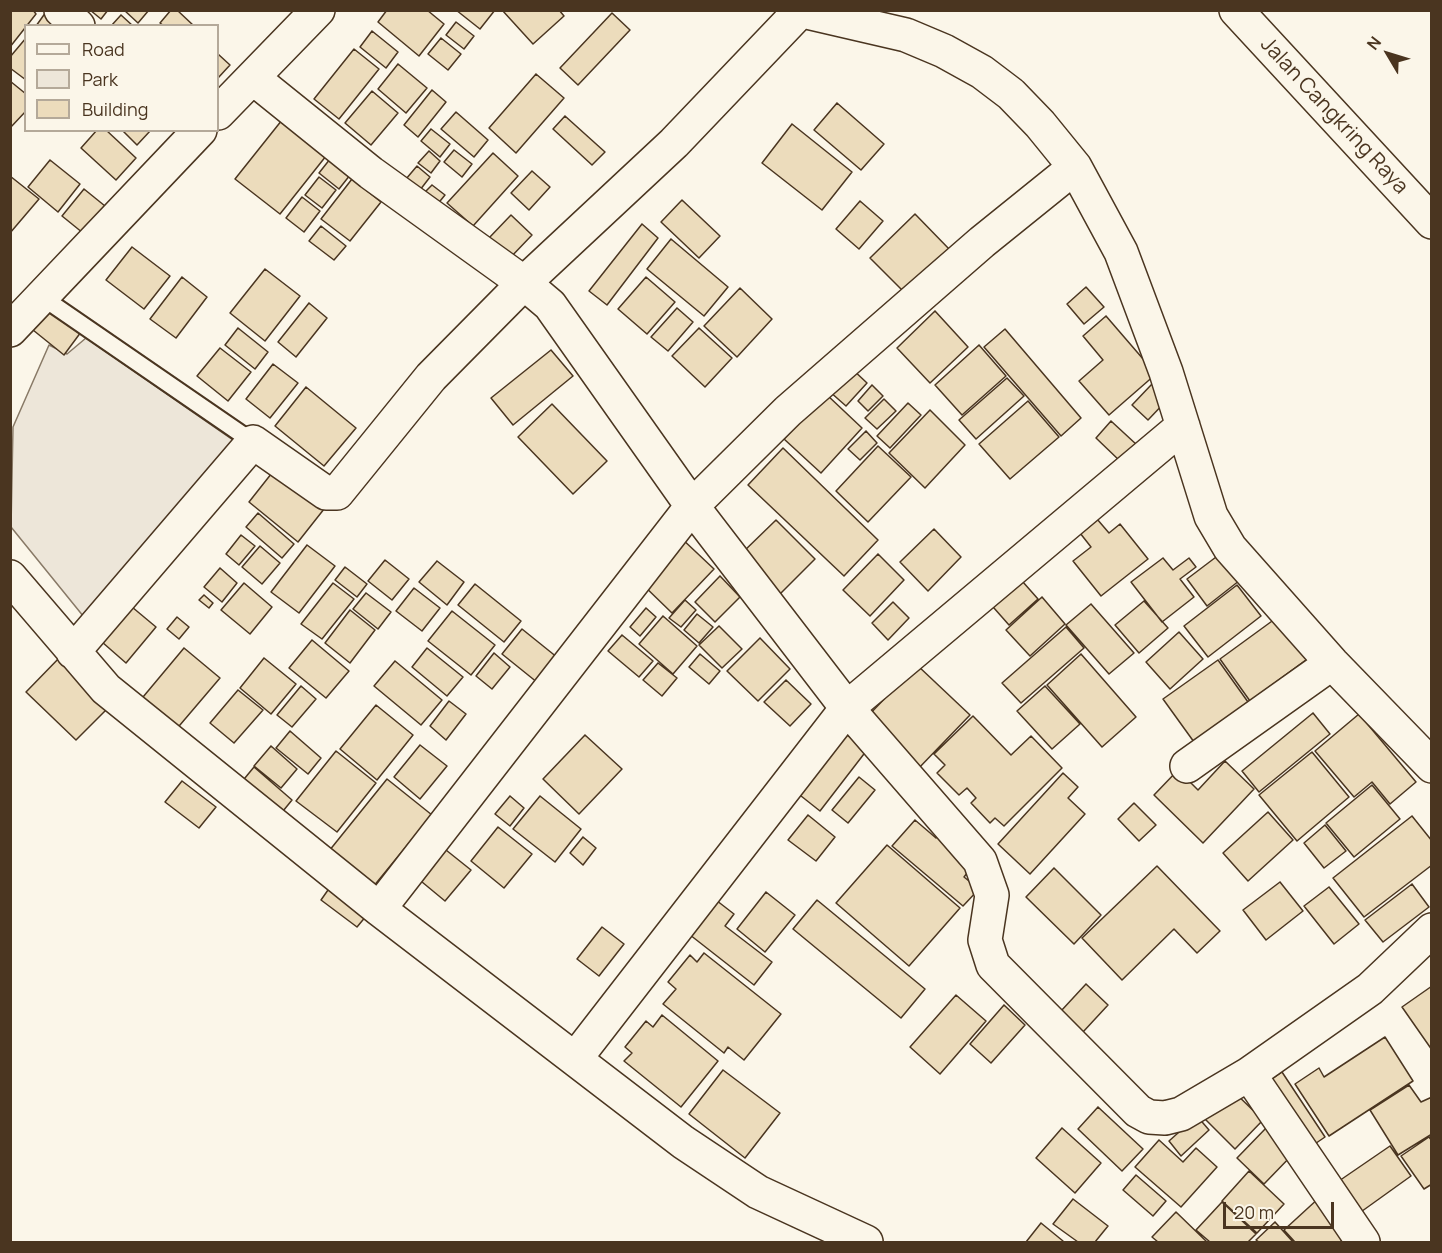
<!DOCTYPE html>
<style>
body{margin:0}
#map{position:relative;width:1442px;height:1253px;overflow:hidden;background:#fbf6e9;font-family:Manrope,sans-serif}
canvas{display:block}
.frame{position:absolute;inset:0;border:12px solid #4a3520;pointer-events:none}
.legend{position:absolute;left:24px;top:24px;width:195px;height:108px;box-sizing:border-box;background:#fbf6e9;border:2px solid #b4a999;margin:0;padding:8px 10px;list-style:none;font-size:18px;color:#4a3520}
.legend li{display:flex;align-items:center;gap:12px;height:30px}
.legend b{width:30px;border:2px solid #b4a999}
.north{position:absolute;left:1358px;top:24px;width:60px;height:60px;-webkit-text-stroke:4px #fbf6e9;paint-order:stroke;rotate:308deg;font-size:16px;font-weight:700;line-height:24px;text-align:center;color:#4a3520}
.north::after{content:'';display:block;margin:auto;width:21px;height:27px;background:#4a3520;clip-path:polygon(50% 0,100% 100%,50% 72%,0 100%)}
.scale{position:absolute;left:1223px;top:1202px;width:111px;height:27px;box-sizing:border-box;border:3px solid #4a3520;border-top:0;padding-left:8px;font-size:18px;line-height:21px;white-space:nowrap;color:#4a3520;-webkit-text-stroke:4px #fbf6e9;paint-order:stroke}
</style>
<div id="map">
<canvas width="1442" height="1253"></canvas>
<div class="frame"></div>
<ul class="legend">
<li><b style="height:8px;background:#fbf6e9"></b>Road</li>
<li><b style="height:16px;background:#ede6d9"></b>Park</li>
<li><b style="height:16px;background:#ecdcbc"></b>Building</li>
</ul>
<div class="north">N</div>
<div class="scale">20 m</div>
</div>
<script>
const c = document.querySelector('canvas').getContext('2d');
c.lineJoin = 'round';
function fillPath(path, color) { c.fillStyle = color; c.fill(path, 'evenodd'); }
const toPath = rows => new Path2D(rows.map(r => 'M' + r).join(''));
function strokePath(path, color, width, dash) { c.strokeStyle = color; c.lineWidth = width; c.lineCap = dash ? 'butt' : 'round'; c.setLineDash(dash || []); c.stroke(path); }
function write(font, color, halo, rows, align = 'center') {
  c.font = font + ' Manrope,sans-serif'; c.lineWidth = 4.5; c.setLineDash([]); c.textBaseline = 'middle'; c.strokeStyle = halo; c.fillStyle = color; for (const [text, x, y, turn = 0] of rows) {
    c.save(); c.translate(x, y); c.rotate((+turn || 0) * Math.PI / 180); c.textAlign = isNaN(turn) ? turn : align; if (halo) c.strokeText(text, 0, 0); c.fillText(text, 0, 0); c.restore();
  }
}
const green = toPath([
 [86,338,243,447,88,622,11,527,13,427,49,345,67,354,86,338]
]);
const building = toPath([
 [10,10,33,10,36,14,10,47,10,10],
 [90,10,108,10,101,19,90,10],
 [124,10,149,10,138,23,124,10],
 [171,10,177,10,194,26,164,26,160,23,171,10],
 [387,10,427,10,444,24,419,56,378,22,387,10],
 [456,10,495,10,480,29,456,10],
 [502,10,559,10,564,16,533,44,502,10],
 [46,12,63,26,36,26,46,12],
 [612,13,630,30,578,85,560,68,612,13],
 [121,15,133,26,111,26,121,15],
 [456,22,474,36,464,49,446,35,456,22],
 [372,31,398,52,386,68,360,47,372,31],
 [26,38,26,80,10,68,10,57,26,38],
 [441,38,461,54,448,70,428,54,441,38],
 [354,49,379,69,339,119,314,99,354,49],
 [218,54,230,65,218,78,218,54],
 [398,64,427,88,406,113,378,89,398,64],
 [536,74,564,98,516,153,489,128,536,74],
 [10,81,26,94,26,111,10,128,10,81],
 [432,90,446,102,418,137,404,125,432,90],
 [372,91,398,113,371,145,345,123,372,91],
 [837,103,884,144,861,170,814,130,837,103],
 [456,112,488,140,474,157,441,129,456,112],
 [286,115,330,151,280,214,235,179,286,115],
 [565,116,605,152,592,165,553,129,565,116],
 [792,124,852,172,822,210,762,163,792,124],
 [431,129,450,144,440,157,421,141,431,129],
 [97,130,106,130,136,158,116,180,81,148,97,130],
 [122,130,151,130,137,145,122,130],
 [454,150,472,164,462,177,444,162,454,150],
 [429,151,440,161,431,173,418,163,429,151],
 [493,153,518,176,473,226,447,203,493,153],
 [334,154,354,170,339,189,319,173,334,154],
 [50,160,80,184,58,212,28,187,50,160],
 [417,166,430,177,420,190,406,179,417,166],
 [532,171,550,187,529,210,511,193,532,171],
 [10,176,39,199,10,233,10,176],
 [319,177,336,190,322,208,305,195,319,177],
 [352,179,381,202,350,241,321,219,352,179],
 [432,185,445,195,436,206,422,195,432,185],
 [84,189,105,206,83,233,62,216,84,189],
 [302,197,320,211,304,232,286,218,302,197],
 [682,200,720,236,699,258,661,222,682,200],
 [860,201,883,221,859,249,836,229,860,201],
 [915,214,951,251,906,294,870,258,915,214],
 [511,215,532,235,509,259,488,239,511,215],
 [642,224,658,238,607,305,589,291,642,224],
 [321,226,346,246,334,260,309,241,321,226],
 [671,239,728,287,704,316,647,269,671,239],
 [132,247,170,276,144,309,106,280,132,247],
 [265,269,300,296,265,341,230,313,265,269],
 [182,277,207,297,176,338,150,319,182,277],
 [646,277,675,302,647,334,618,309,646,277],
 [1086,287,1104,307,1084,324,1067,304,1086,287],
 [740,288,772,319,737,357,704,326,740,288],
 [309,303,327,318,296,357,278,342,309,303],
 [50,308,81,332,64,355,33,330,50,308],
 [677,308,693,322,668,351,651,337,677,308],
 [935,311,968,347,930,383,897,348,935,311],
 [1106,316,1156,374,1109,415,1079,381,1103,360,1083,336,1106,316],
 [238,328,268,352,255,369,225,345,238,328],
 [699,328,732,358,705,387,672,356,699,328],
 [1005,329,1081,418,1061,436,984,347,1005,329],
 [979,345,1006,376,962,415,935,385,979,345],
 [220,348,251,372,228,401,197,376,220,348],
 [551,350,573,376,513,425,491,398,551,350],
 [273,364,298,383,270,418,246,399,273,364],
 [850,367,867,383,846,406,829,391,850,367],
 [1007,378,1024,396,976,439,959,420,1007,378],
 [1152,384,1168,399,1148,420,1132,405,1152,384],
 [872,385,883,396,868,411,858,401,872,385],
 [306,387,356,428,324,466,275,426,306,387],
 [826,394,862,428,821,473,784,439,826,394],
 [884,399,896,411,877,429,865,418,884,399],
 [1028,401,1059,437,1010,479,979,444,1028,401],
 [908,403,921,415,890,448,877,436,908,403],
 [552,404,607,461,573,494,518,437,552,404],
 [930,410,965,445,925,488,889,453,930,410],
 [1111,421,1137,445,1121,462,1096,438,1111,421],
 [866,431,877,443,860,460,848,449,866,431],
 [878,446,911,477,868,522,836,491,878,446],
 [783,448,878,540,844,576,748,485,783,448],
 [279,464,328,504,298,542,249,502,279,464],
 [258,513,294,544,282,558,246,527,258,513],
 [1097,519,1109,533,1120,524,1148,559,1101,596,1073,561,1091,547,1080,533,1097,519],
 [776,520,815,559,780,594,741,554,776,520],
 [934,529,961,557,928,591,900,562,934,529],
 [241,535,255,546,239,565,226,554,241,535],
 [679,536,714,569,672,613,638,580,679,536],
 [307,545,335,566,299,613,271,592,307,545],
 [260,546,280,563,262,584,242,567,260,546],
 [1224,551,1244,577,1207,606,1187,579,1224,551],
 [878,554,904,580,870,616,843,590,878,554],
 [1163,558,1173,570,1189,558,1196,567,1180,579,1194,597,1162,622,1131,582,1163,558],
 [385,560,409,579,392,600,368,581,385,560],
 [437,561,464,582,447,605,419,582,437,561],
 [345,567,367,584,357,597,335,580,345,567],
 [220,568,237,583,222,602,204,587,220,568],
 [1015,573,1038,599,1009,625,986,599,1015,573],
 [720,576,740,597,715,622,695,602,720,576],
 [244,583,272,607,250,634,221,610,244,583],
 [333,583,354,599,322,639,301,624,333,583],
 [475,584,521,621,504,642,458,605,475,584],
 [1237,585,1261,616,1208,657,1184,626,1237,585],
 [414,588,440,608,422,631,396,611,414,588],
 [366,593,391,612,378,629,353,609,366,593],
 [204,595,213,603,209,608,199,600,204,595],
 [1042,597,1065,624,1030,656,1006,630,1042,597],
 [685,600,696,610,681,627,669,618,685,600],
 [1144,601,1168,628,1139,653,1115,625,1144,601],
 [893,602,909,618,888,640,872,623,893,602],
 [1091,604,1134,653,1109,674,1066,625,1091,604],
 [132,607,156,627,126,663,102,642,132,607],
 [646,608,656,617,640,636,630,627,646,608],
 [350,610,375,630,350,663,325,643,350,610],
 [452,611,495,645,471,675,428,641,452,611],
 [697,614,713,627,699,643,684,630,697,614],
 [663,616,697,646,673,674,639,644,663,616],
 [1279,616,1310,657,1250,701,1220,659,1279,616],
 [177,617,189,627,179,639,167,629,177,617],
 [719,626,742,649,722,668,699,645,719,626],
 [1066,627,1084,648,1021,703,1002,683,1066,627],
 [522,629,558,658,538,683,502,654,522,629],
 [1179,632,1203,659,1170,689,1146,662,1179,632],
 [622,635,653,661,639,677,608,651,622,635],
 [760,638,790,669,758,701,727,671,760,638],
 [312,640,349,671,326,698,289,668,312,640],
 [184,648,220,678,174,732,138,703,184,648],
 [427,648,463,677,447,696,412,667,427,648],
 [494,653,510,667,492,689,476,676,494,653],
 [63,654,113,703,76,740,26,692,63,654],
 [700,654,720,671,709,684,689,667,700,654],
 [1081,654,1136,717,1102,747,1047,685,1081,654],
 [264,658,296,684,271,714,240,688,264,658],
 [1218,660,1248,702,1194,742,1163,699,1218,660],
 [395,661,442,700,421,725,374,686,395,661],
 [658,663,677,678,662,696,643,680,658,663],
 [917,665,970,715,916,771,864,720,917,665],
 [786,680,811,704,790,726,764,702,786,680],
 [301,686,316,699,292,727,277,715,301,686],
 [1045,686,1080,724,1052,749,1017,711,1045,686],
 [238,690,263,710,234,743,210,723,238,690],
 [449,701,466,714,446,740,430,726,449,701],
 [376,705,413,735,377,780,340,749,376,705],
 [1313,713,1330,734,1259,792,1242,771,1313,713],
 [1359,714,1416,782,1390,804,1372,782,1354,797,1315,751,1359,714],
 [973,716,1011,755,1031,736,1062,768,1004,826,995,818,990,823,971,803,976,798,967,788,959,795,937,773,945,765,934,754,973,716],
 [290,731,321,758,308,774,276,748,290,731],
 [843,732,867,750,820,811,796,792,843,732],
 [585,735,622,769,579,814,543,779,585,735],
 [420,745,447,766,420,799,394,777,420,745],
 [271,746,297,769,281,788,254,766,271,746],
 [336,751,376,783,337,832,296,801,336,751],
 [1312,752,1349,797,1297,841,1259,795,1312,752],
 [1225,761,1254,789,1203,843,1154,795,1178,770,1198,790,1225,761],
 [254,767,292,800,279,816,240,784,254,767],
 [1063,773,1078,787,1068,798,1085,814,1030,874,998,844,1063,773],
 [859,777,875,790,848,823,832,810,859,777],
 [387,779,432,815,373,887,329,851,387,779],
 [182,781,216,807,199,828,165,802,182,781],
 [1372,785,1400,819,1354,857,1326,823,1372,785],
 [510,796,524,808,510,826,495,814,510,796],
 [540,796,581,829,555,862,513,829,540,796],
 [1134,803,1156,825,1139,841,1118,819,1134,803],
 [1268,812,1293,840,1248,881,1223,853,1268,812],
 [808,815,835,837,816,861,788,840,808,815],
 [1412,816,1432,841,1432,865,1364,917,1333,878,1412,816],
 [915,820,936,838,942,831,971,868,964,877,979,889,963,906,892,846,915,820],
 [1325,825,1346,851,1324,868,1304,843,1325,825],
 [498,827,532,854,504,888,471,861,498,827],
 [583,837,596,848,583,865,570,853,583,837],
 [887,845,960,908,909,966,836,903,887,845],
 [441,846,471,870,445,901,416,877,441,846],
 [1157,866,1220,931,1197,953,1174,929,1122,980,1082,938,1157,866],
 [1054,868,1101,915,1074,944,1026,897,1054,868],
 [335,880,372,909,357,927,321,900,335,880],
 [1280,882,1303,911,1266,940,1243,910,1280,882],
 [1412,884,1429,907,1383,942,1365,920,1412,884],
 [1329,887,1359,924,1334,944,1304,906,1329,887],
 [766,892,795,915,765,952,737,929,766,892],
 [712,897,734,914,725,926,772,962,754,985,685,931,712,897],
 [817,900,925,989,901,1018,793,929,817,900],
 [602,927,624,944,599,976,577,959,602,927],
 [704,953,781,1014,744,1060,728,1047,724,1053,663,1004,676,989,668,982,690,955,697,962,704,953],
 [1086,984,1108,1005,1083,1032,1061,1011,1086,984],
 [1432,986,1432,1050,1402,1007,1432,986],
 [956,995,986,1021,940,1074,910,1047,956,995],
 [1004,1005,1025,1025,991,1063,970,1044,1004,1005],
 [662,1015,718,1061,681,1107,624,1061,632,1053,625,1047,646,1021,653,1027,662,1015],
 [1385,1037,1413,1081,1329,1136,1295,1084,1319,1068,1324,1077,1385,1037],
 [723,1070,780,1113,745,1158,689,1114,723,1070],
 [1282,1072,1325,1137,1306,1150,1263,1085,1282,1072],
 [1409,1085,1421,1102,1432,1097,1432,1134,1398,1155,1370,1110,1409,1085],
 [1230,1088,1263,1120,1235,1149,1202,1116,1230,1088],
 [1098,1107,1143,1149,1122,1171,1078,1129,1098,1107],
 [1197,1116,1209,1130,1181,1156,1169,1141,1197,1116],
 [1268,1126,1295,1152,1264,1184,1237,1158,1268,1126],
 [1062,1128,1101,1163,1075,1193,1036,1158,1062,1128],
 [1429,1137,1432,1141,1432,1184,1424,1189,1401,1156,1429,1137],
 [1159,1140,1183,1162,1196,1148,1217,1167,1181,1207,1135,1167,1159,1140],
 [1390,1146,1411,1176,1358,1214,1336,1183,1390,1146],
 [1249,1171,1284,1204,1257,1233,1222,1201,1249,1171],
 [1136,1175,1166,1201,1153,1216,1123,1190,1136,1175],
 [1320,1197,1351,1233,1340,1242,1295,1242,1284,1230,1320,1197],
 [1073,1199,1108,1226,1095,1242,1078,1242,1053,1224,1073,1199],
 [1222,1202,1256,1234,1248,1242,1210,1242,1196,1230,1222,1202],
 [1176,1212,1207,1242,1158,1242,1152,1237,1176,1212],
 [1275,1222,1293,1242,1259,1242,1256,1240,1275,1222],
 [1041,1223,1063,1241,1062,1242,1026,1242,1041,1223]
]);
const service = toPath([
 [42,297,253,442]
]);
const minor = toPath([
 [61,10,78,26],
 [798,10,906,35,944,51,982,72,1011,94,1040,124,1075,167,1121,252,1166,372,1211,516,1230,548,1332,663,1432,766],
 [1236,10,1432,222],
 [253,78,371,173,524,283,550,305,692,506,847,708,980,861,992,895,985,940,993,965,1138,1111,1149,1117,1165,1118,1181,1114,1249,1074,1370,989,1432,930],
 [218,113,318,10],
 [10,330,200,130],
 [10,577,106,689,379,909,683,1142,758,1192,866,1242],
 [73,652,253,442,326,493,337,493,431,377,524,283,674,143,800,11],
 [1187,766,1332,663],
 [379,909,692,506,788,411,982,242,1075,167],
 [575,1059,847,708,1183,426],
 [1249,1074,1363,1242]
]);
const streetNames = [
 ["Jalan Cangkring Raya",1334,116,47]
];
fillPath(green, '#ede6d9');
strokePath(green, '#887966', 1.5);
fillPath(building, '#ecdcbc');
strokePath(building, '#4a3520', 1.5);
strokePath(service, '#4a3520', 20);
strokePath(minor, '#4a3520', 36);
strokePath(service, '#fbf6e9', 16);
strokePath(minor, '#fbf6e9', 33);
write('21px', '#4a3520', '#fbf6e9', streetNames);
</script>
